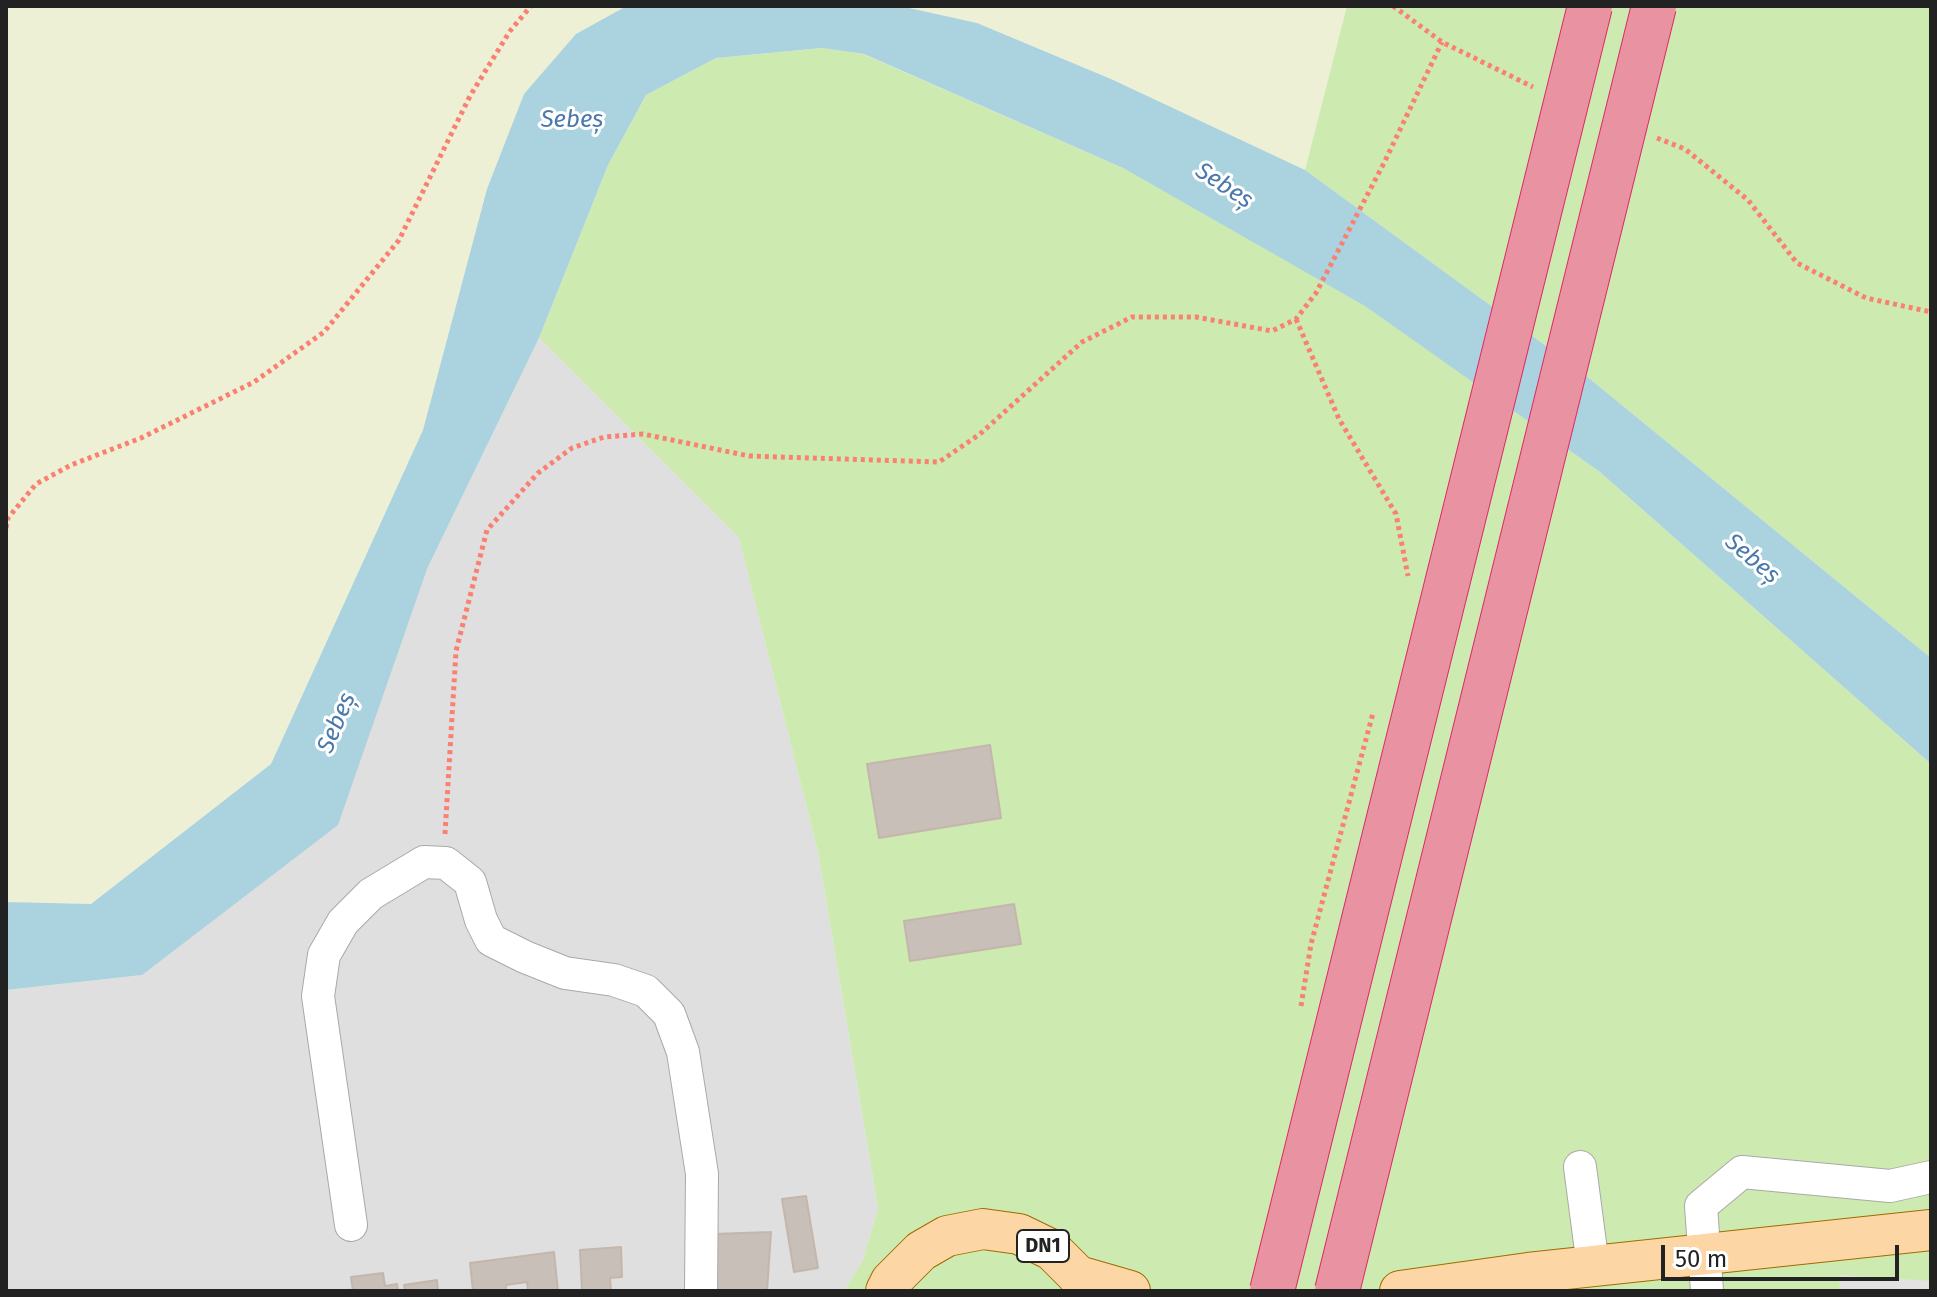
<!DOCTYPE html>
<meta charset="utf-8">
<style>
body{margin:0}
#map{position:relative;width:1937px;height:1297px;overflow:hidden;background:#f2efe9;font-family:"Fira Sans",sans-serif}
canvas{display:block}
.frame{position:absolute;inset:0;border:8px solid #222;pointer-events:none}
.scale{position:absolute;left:1661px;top:1245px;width:238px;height:36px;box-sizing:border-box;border:4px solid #222;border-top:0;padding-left:10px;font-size:24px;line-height:28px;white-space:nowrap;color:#222;-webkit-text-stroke:6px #fff;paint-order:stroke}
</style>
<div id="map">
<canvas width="1937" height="1297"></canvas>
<div class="frame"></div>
<div class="scale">50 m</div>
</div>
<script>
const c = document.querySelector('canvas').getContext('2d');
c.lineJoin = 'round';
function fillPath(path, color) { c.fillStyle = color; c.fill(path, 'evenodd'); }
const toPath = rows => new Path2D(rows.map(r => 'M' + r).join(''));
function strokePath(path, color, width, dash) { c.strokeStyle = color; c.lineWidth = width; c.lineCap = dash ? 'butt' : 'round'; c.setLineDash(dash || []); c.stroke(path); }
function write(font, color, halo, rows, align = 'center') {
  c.font = font + ' "Fira Sans",sans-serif'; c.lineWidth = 6; c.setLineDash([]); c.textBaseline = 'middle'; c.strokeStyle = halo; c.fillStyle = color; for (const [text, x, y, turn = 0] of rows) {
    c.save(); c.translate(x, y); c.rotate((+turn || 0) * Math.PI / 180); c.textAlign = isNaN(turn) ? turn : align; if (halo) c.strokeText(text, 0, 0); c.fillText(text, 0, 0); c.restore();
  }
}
const residential = toPath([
 [539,338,739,538,818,852,878,1208,863,1260,844,1291,6,1291,6,990,142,975,427,569]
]);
const farmland = toPath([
 [6,6,635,6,623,8,524,94,487,189,423,430,271,764,91,904,6,902],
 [900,6,1347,6,1305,170,1111,79,977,23]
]);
const grass = toPath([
 [1347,6,1931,6,1931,658,1579,370,1305,170],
 [823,48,863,54,1123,168,1366,306,1600,472,1931,764,1931,1291,844,1291,863,1260,878,1208,818,852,739,538,539,338,608,165,646,95,716,58]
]);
const parking = toPath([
 [1839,1275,1931,1281,1931,1291,1840,1291]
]);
const water = toPath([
 [635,6,900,6,977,23,1111,79,1305,170,1579,370,1931,658,1931,764,1600,472,1365,306,1123,168,864,54,822,48,716,58,646,95,608,165,539,338,427,569,338,825,142,975,6,990,6,902,91,904,271,764,423,430,487,189,524,94,576,34,623,8]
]);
const building = toPath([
 [990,745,1001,818,879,838,867,764,990,745],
 [1014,904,1021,944,910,961,904,921,1014,904],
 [806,1196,818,1268,794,1272,782,1199,806,1196],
 [771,1232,767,1291,709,1291,713,1234,771,1232],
 [621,1247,622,1277,610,1278,611,1291,582,1291,580,1250,621,1247],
 [554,1252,558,1291,528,1291,527,1282,506,1285,506,1291,473,1291,470,1263,554,1252],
 [383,1273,385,1286,397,1284,398,1291,353,1291,351,1277,383,1273],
 [437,1280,438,1291,405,1291,404,1285,437,1280]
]);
const path = toPath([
 [1393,6,1442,42,1533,87],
 [1657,138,1685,149,1748,200,1797,263,1866,298,1931,312],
 [1296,319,1339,419,1396,514,1408,576],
 [6,528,8,518,36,484,71,465,141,438,254,382,324,332,399,240,470,96,510,31,531,6],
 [445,834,456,651,487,530,538,473,572,448,604,437,643,434,749,456,939,462,980,434,1082,342,1132,317,1196,317,1272,331,1296,319,1316,293,1384,163,1442,42],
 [1301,1006,1311,944,1373,713]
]);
const minor = toPath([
 [1580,1167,1593,1266],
 [351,1225,318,996,324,955,343,922,371,894,424,862,446,863,470,882,481,920,491,940,525,957,565,973,614,980,646,991,669,1014,683,1052,702,1174,701,1291],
 [1707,1291,1701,1206,1742,1172,1890,1186,1931,1177]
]);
const major = toPath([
 [1078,1276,1130,1291],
 [886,1291,891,1281,921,1251,947,1236,983,1229,1019,1234,1052,1250,1078,1276,1085,1291],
 [1400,1291,1528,1273,1931,1230]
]);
const highwayBridge = toPath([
 [1272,1291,1590,6],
 [1337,1291,1654,6]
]);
const shields = [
 [1043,1246,52]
];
const shieldNames = [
 ["DN1",1043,1246]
];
const waterNames = [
 ["Sebeș",572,120],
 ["Sebeș",1224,186,33],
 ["Sebeș",1752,559,40],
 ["Sebeș",337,723,-67]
];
fillPath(residential, '#e0dfdf');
fillPath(farmland, '#eef0d5');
fillPath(grass, '#cdebb0');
fillPath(parking, '#e2e2e2');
fillPath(water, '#aad3df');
fillPath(building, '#c7bfb8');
strokePath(building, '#c4b6ab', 2);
strokePath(minor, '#a9a9a9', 34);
strokePath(major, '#a06b00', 42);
strokePath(path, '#fa8072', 5, [4, 4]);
strokePath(minor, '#fff', 32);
strokePath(major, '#fcd6a4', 40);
strokePath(highwayBridge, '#dc2a67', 46, []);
strokePath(highwayBridge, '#e892a2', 44);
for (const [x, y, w] of shields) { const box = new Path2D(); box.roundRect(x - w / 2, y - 16, w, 32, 6); c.fillStyle = '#fff'; c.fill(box); strokePath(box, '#222', 2); }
write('bold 20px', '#222', null, shieldNames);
write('italic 24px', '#4a7aab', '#fff', waterNames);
</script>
